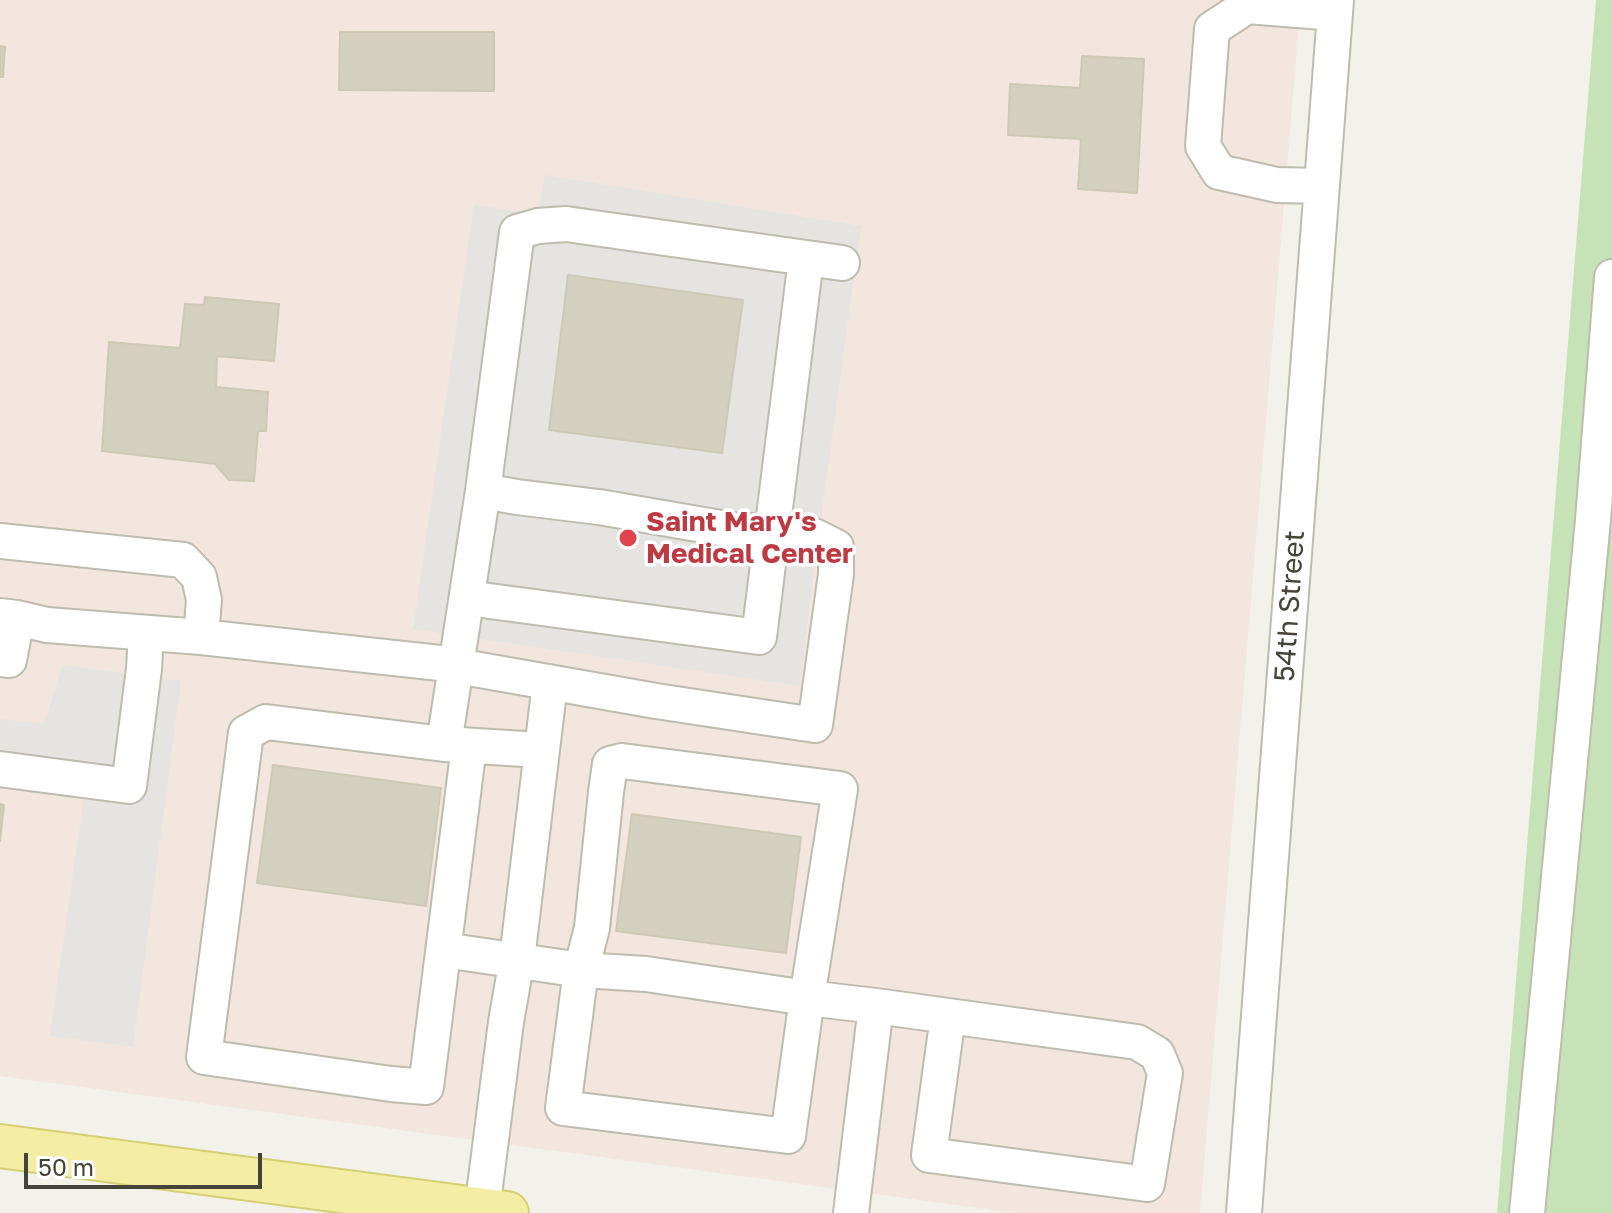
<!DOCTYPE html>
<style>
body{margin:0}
#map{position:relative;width:1612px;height:1213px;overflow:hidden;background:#f3f2ea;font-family:"Golos Text",sans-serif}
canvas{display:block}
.scale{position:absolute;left:24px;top:1153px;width:238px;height:36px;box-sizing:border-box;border:4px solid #464439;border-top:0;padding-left:10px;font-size:24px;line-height:28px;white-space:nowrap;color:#464439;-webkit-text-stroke:6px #fff;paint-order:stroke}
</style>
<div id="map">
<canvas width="1612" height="1213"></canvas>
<div class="scale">50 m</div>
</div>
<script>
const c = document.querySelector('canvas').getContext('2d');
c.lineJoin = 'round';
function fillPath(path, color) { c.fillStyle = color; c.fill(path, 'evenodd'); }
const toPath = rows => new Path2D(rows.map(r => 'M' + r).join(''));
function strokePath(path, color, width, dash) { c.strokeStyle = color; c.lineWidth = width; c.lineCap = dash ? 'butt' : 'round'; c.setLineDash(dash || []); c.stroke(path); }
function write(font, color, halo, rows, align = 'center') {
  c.font = font + ' "Golos Text",sans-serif'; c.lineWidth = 7; c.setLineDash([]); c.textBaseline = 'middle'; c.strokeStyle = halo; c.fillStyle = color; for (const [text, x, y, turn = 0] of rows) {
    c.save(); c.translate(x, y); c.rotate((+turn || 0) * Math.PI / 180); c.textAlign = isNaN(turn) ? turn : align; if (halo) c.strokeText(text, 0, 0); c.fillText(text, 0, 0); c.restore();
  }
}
const medical = toPath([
 [0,0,1301,0,1200,1213,1015,1213,0,1076]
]);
const green = toPath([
 [1596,0,1612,0,1612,1213,1497,1213]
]);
const parking = toPath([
 [545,175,861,226,814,569,800,686,413,629,474,205,538,214],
 [63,665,181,681,133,1047,50,1036,84,796,0,753,0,719,44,724]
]);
const building = toPath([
 [340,32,494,32,494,91,339,90,340,32],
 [0,46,5,47,3,77,0,77,0,46],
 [1082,56,1144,59,1137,193,1078,189,1081,139,1008,135,1010,84,1080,88,1082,56],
 [568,275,743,300,722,453,549,430,568,275],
 [205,297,279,304,274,361,217,356,216,387,268,392,266,431,258,431,254,481,229,480,215,464,102,451,109,342,180,348,185,304,204,305,205,297],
 [273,765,441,788,426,906,257,883,273,765],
 [0,804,4,805,0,841,0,804],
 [632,814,801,837,786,953,616,931,632,814]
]);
const minor = toPath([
 [1248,0,1247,6,1335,13],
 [1247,6,1212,29,1203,146,1219,172,1277,185,1322,186],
 [0,541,183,560,199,577,204,600,201,637],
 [467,598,759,637,806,259],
 [0,616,17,618,47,625,201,637,440,663,656,701,815,725,836,574,836,547,814,536,773,531,738,531,599,507,517,497,483,491],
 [0,659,9,660,17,618],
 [444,744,483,491,517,232,538,226,566,224,842,263],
 [469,746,426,1087,391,1084,204,1057,246,733,266,722,444,744,540,750],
 [622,761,840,789,807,998,788,1136,563,1108,581,970,592,928,606,792,610,764,622,761],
 [0,769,129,786,144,669,146,633],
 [444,950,581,970,646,974,807,998,876,1006,1137,1042,1157,1054,1165,1073,1147,1184,929,1155,948,1016],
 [482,1210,506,1022,517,959,550,683],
 [851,1213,876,1006],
 [1244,1213,1336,0],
 [1527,1213,1593,520,1612,277]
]);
const major = toPath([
 [0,1146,507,1213]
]);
const markers = [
 [628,538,10,"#e0444e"]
];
const healthNames = [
 ["Saint Mary's",646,522],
 ["Medical Center",646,554]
];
const streetNames = [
 ["54th Street",1290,606,-86]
];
fillPath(medical, '#f2e6df');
fillPath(green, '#c6e3b7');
fillPath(parking, '#e5e4e1');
fillPath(building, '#d3d0c0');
strokePath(building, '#cdc9b4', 2);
strokePath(minor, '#bebcad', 38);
strokePath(major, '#d7cf74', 46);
strokePath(minor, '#fff', 34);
strokePath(major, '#f3eea3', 42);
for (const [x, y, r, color] of markers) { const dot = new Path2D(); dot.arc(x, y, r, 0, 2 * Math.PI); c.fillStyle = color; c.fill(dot); strokePath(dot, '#fff', 3); }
write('bold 28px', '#be3a42', '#fff', healthNames, 'left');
write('28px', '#464439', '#fff', streetNames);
</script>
